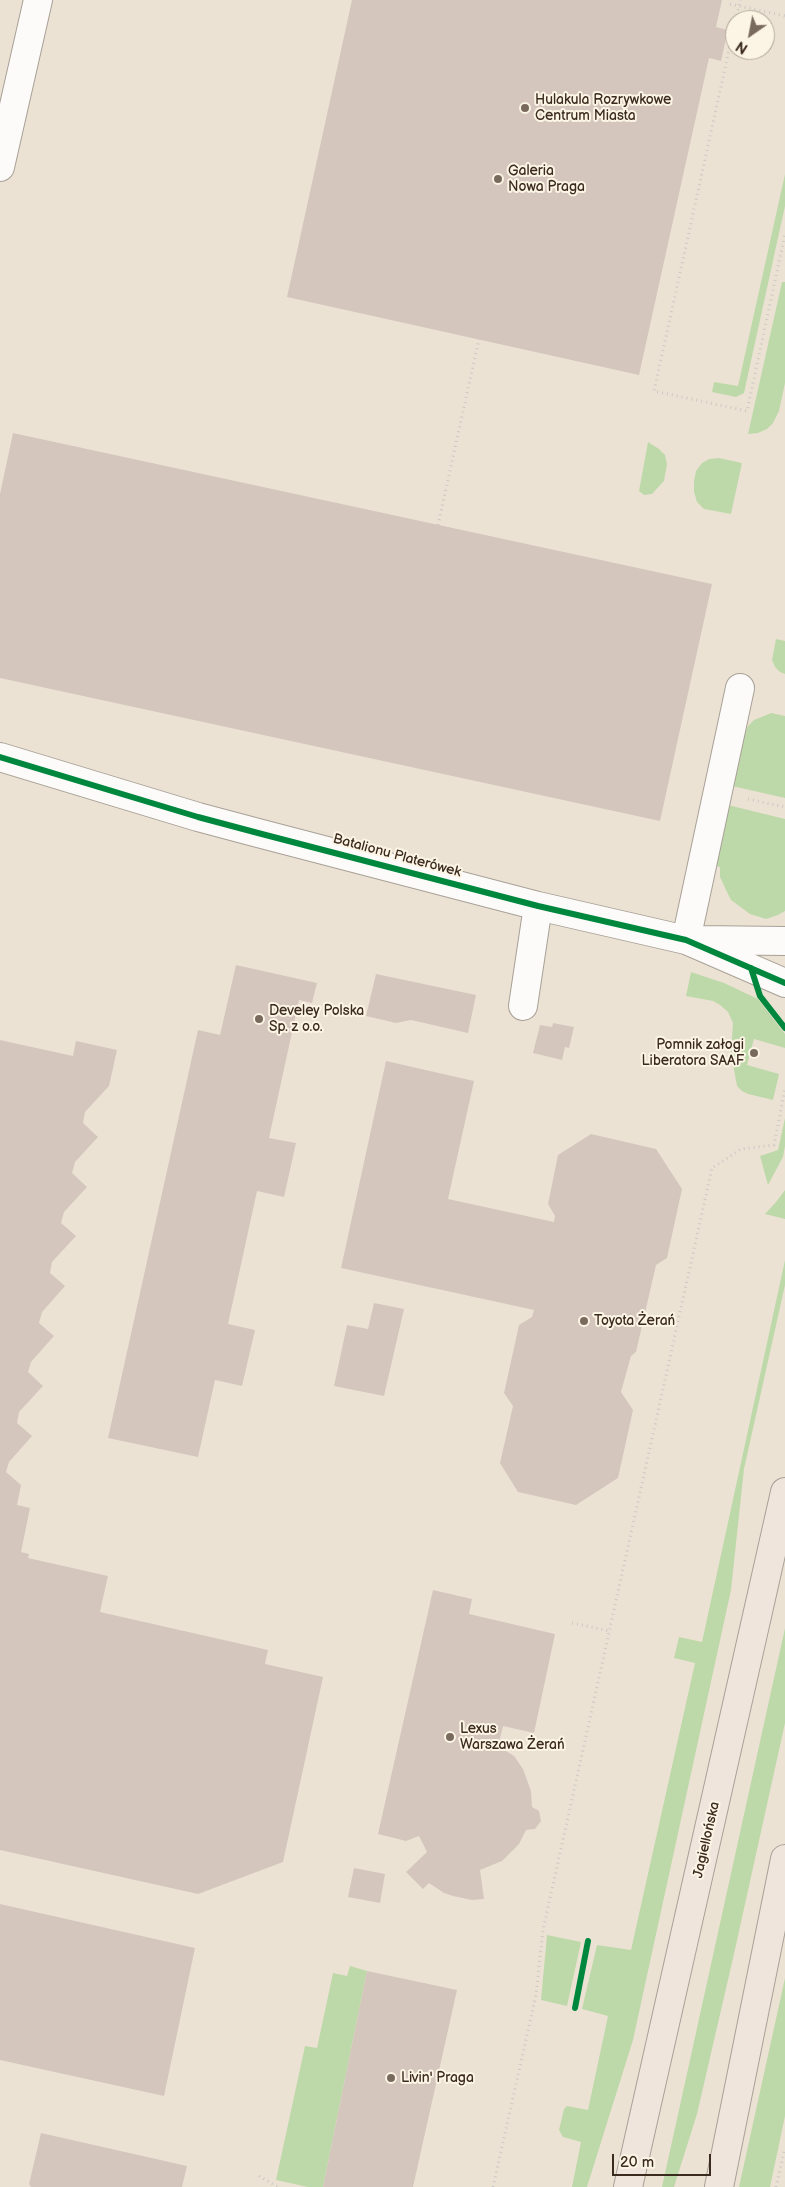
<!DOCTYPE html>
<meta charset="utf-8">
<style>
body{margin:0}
#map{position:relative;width:785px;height:2187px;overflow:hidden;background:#ece2d4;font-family:"Balsamiq Sans",sans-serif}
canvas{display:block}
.north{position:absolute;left:725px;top:10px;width:50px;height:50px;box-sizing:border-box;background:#fcf5e5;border:1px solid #afa495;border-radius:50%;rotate:213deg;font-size:14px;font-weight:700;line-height:20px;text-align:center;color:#3b2a1e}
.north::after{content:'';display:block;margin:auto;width:18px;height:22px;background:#796a5e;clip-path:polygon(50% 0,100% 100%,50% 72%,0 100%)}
.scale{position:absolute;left:612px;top:2154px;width:99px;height:22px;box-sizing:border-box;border:2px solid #3b2a1e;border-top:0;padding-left:6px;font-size:15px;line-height:18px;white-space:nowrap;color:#3b2a1e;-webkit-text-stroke:4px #fcf5e5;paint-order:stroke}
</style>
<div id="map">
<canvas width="785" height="2187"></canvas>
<div class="north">N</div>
<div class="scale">20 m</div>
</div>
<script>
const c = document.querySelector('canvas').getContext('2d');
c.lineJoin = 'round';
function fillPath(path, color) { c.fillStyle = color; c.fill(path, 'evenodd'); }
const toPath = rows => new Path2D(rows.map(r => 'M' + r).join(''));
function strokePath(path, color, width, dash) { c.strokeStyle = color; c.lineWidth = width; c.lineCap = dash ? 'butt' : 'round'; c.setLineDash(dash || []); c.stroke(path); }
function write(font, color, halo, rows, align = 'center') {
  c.font = font + ' "Balsamiq Sans",sans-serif'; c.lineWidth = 4; c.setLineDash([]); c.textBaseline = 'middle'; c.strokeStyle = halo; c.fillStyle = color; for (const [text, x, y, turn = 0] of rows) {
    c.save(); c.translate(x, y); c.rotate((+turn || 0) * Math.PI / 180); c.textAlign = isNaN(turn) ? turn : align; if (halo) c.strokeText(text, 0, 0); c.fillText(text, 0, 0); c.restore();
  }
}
const green = toPath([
 [785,174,785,206,744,393,736,397,712,392,714,382,738,386],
 [782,282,785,282,785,383,779,411,773,423,767,429,758,433,748,434],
 [648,442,659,449,665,455,667,464,664,481,652,494,644,495,639,491],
 [719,458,742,463,731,514,704,509,697,502,694,492,694,481,696,471,702,463,709,459],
 [776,639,785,641,785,674,780,672,775,667,772,660],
 [771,713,785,716,785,798,732,786,744,735,748,726,754,720],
 [728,805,785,819,785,911,778,915,766,919,750,914,731,900,726,890,720,877,720,867,716,866],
 [691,972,724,983,758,999,785,1034,785,1048,754,1039,747,1065,779,1074,773,1100,748,1094,742,1091,737,1086,731,1053,733,1023,728,1012,720,1005,713,1001,686,996],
 [785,1118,785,1146,783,1157,768,1185,760,1156,778,1150],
 [785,1190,785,1219,765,1214,776,1202],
 [785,1260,785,1285,744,1469,731,1590,633,2040,587,2187,572,2187,581,2142,563,2137,559,2130,564,2109,567,2106,588,2110,608,2016,582,2009,597,1945,631,1950,695,1663,674,1658,679,1637,702,1642],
 [785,1628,785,1723,734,1954,697,2114,674,2187,662,2187],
 [547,1935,581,1942,567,2006,541,2000],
 [350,1966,367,1971,323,2187,308,2187,276,2180,305,2046,317,2048,333,1973,347,1976],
 [785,1978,785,2116,770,2187,739,2187]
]);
const building = toPath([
 [352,0,722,0,716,27,728,30,721,61,709,58,639,375,287,297],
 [13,433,712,584,660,821,0,678,0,494],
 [236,965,317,983,312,1003,299,1000,269,1138,296,1143,284,1197,257,1191,228,1324,255,1330,242,1386,215,1380,198,1457,108,1438,198,1030,220,1035],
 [376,974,476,995,468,1033,411,1020,396,1023,366,1016],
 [553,1023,574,1027,569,1048,565,1047,562,1060,533,1053,540,1025,552,1027],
 [0,1040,73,1056,76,1041,117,1050,109,1086,85,1112,83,1123,98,1137,75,1162,72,1173,87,1187,64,1212,61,1223,76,1236,52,1262,50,1273,65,1286,42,1312,39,1323,54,1336,31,1362,28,1372,43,1386,19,1412,17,1423,32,1436,9,1462,6,1472,21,1485,17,1505,30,1508,21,1552,29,1554,28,1558,108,1576,100,1612,268,1650,265,1664,323,1677,283,1862,198,1894,0,1850],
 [386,1061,474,1081,448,1199,554,1222,555,1216,548,1204,558,1155,591,1134,656,1149,682,1189,667,1258,656,1265,636,1352,631,1356,621,1392,633,1410,618,1478,576,1505,518,1492,500,1463,513,1406,504,1393,519,1325,532,1317,534,1310,341,1268],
 [374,1303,404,1309,384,1396,334,1386,347,1325,368,1329],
 [433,1590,472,1599,469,1614,555,1634,534,1733,503,1726,498,1746,514,1756,523,1769,531,1791,532,1807,539,1811,541,1821,535,1829,526,1830,519,1844,502,1861,480,1870,484,1899,472,1900,453,1896,444,1893,429,1883,423,1889,406,1872,427,1852,419,1836,406,1841,378,1834],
 [354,1868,385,1874,380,1903,348,1897],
 [0,1904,195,1948,164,2096,0,2060],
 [367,1971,457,1990,413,2187,323,2187],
 [41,2133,187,2166,182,2187,31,2187,29,2184]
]);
const path = toPath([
 [730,4,785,16],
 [736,20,740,0],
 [735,23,654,391,747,411,785,234],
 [438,525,479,339],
 [748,799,785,807],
 [572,1623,610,1631],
 [259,2176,278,2187],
 [493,2187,536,1995,543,1930,712,1168,741,1149,774,1145,785,1089],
 [776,2187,785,2148]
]);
const minor = toPath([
 [0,167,38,0],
 [0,757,198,817,258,833,538,906,686,940,785,983],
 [686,940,740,688],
 [698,940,785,941],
 [523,1006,538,906]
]);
const major = toPath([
 [628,2187,785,1492],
 [719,2187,785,1859]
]);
const cycleway = toPath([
 [0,757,198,817,258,833,538,906,686,940,785,983],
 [751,968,760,996,785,1028],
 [575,2008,588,1941]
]);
const markers = [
 [525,108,5,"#796a5e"],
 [498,179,5,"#796a5e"],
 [259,1019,5,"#796a5e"],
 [754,1053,5,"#796a5e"],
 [584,1321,5,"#796a5e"],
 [450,1737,5,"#796a5e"],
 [391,2078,5,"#796a5e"]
];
const poiNames = [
 ["Hulakula Rozrywkowe",535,100],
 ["Centrum Miasta",535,116],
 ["Galeria",508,171],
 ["Nowa Praga",508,187],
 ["Develey Polska",269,1011],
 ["Sp. z o.o.",269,1027],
 ["Pomnik załogi",744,1045,"right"],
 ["Liberatora SAAF",744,1061,"right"],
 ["Toyota Żerań",594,1321],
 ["Lexus",460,1729],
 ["Warszawa Żerań",460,1745],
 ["Livin' Praga",401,2078]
];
const streetNames = [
 ["Batalionu Platerówek",397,856,15],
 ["Jagiellońska",707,1840,-77]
];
fillPath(green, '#bed9a9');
fillPath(building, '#d4c6bd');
strokePath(minor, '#a8a197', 30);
strokePath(major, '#a8a197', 30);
strokePath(path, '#ccc8c5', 3, [1, 4]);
strokePath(minor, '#fcfbf9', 28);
strokePath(major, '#efe5dd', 28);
strokePath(cycleway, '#00873e', 6);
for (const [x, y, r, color] of markers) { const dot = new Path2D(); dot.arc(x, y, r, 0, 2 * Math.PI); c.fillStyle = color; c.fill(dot); strokePath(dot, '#fcf5e5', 2); }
write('14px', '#3b2a1e', '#fcf5e5', poiNames, 'left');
write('14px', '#3b2a1e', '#fcf5e5', streetNames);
</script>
